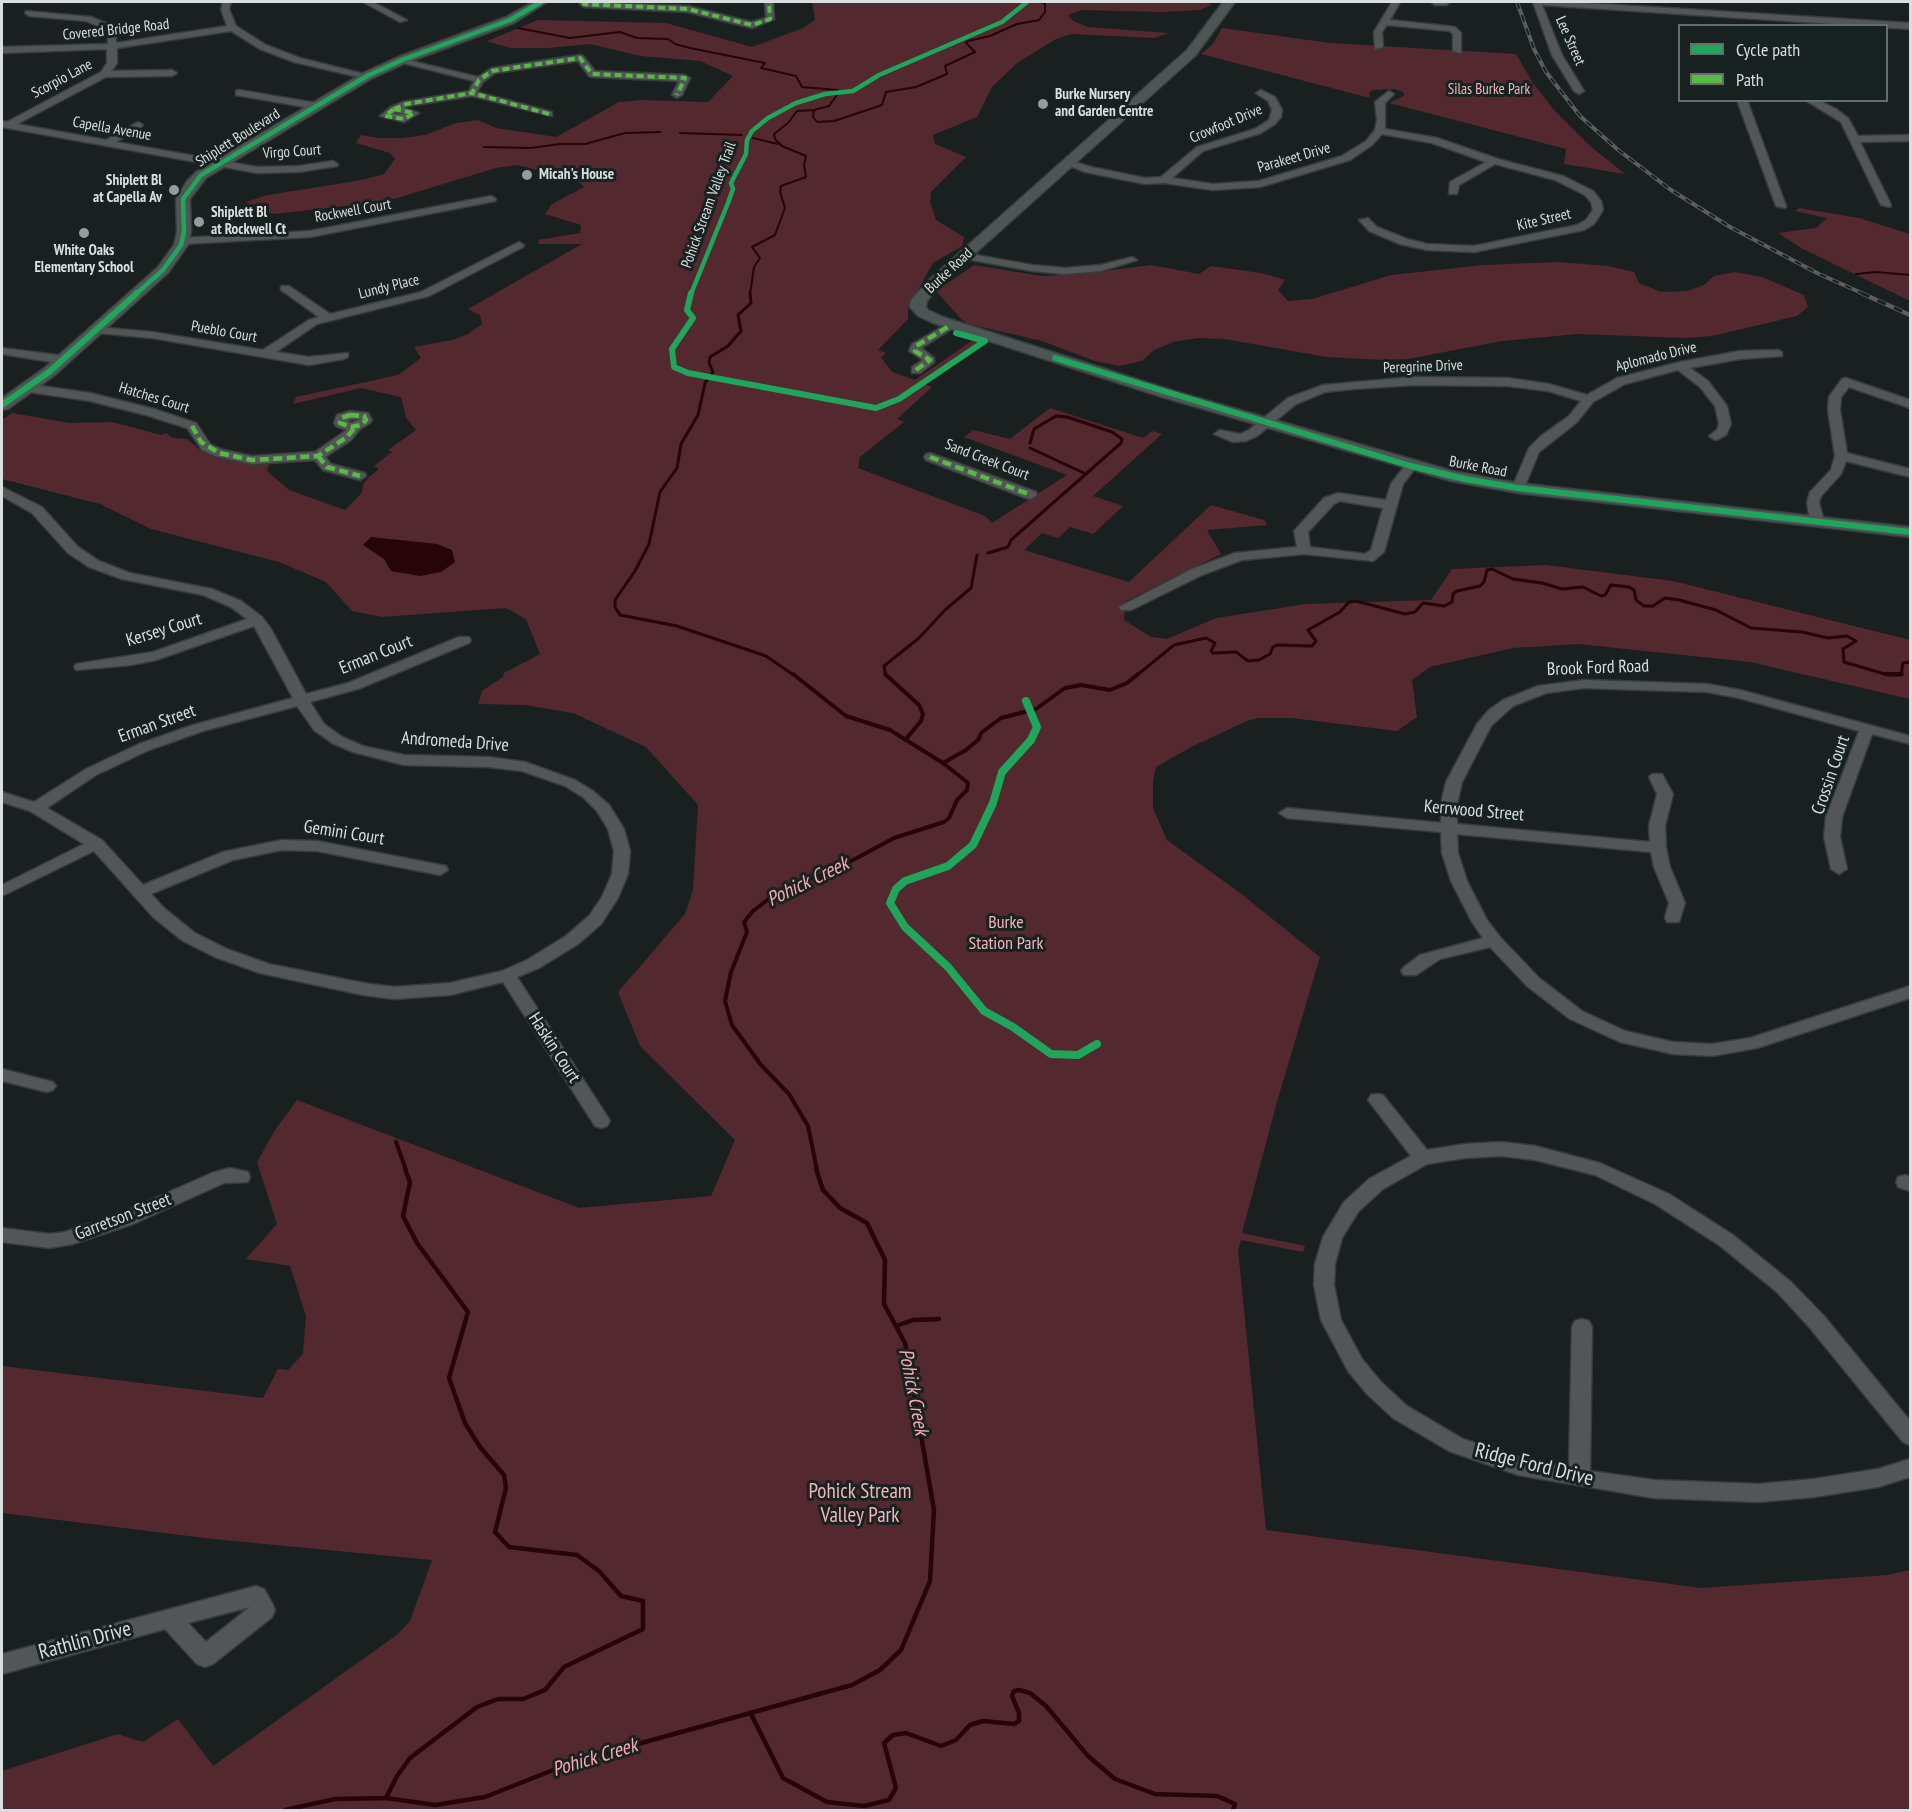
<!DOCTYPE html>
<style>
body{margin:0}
#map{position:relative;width:1912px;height:1812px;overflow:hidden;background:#1a201f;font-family:"PT Sans Narrow",sans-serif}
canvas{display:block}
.frame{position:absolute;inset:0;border:3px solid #d9dfdf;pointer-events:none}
.legend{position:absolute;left:1678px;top:24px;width:210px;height:78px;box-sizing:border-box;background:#182221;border:2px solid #656e6d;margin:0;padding:8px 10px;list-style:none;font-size:18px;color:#d9dfdf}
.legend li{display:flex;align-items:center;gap:12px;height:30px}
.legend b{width:30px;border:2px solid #656e6d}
</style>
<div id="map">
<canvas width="1912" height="1812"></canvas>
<div class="frame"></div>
<ul class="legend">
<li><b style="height:8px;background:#20a55d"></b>Cycle path</li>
<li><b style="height:8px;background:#58b947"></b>Path</li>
</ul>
</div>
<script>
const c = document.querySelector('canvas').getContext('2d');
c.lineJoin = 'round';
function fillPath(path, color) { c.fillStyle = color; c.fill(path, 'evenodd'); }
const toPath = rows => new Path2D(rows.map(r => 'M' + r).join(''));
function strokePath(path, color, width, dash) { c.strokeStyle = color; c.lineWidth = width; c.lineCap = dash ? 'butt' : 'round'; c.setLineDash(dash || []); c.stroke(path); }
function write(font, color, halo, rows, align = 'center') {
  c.font = font + ' "PT Sans Narrow",sans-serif'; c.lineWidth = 6; c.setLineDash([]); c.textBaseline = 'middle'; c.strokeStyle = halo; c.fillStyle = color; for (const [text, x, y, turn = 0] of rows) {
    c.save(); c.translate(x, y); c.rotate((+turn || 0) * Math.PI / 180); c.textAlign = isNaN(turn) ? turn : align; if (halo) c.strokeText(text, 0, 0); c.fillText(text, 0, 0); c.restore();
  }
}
const green = toPath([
 [812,2,1207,2,1211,5,1200,10,1161,12,1081,10,1068,15,1073,21,1088,27,1169,33,1154,38,1071,34,1056,39,1017,63,992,87,977,117,933,135,935,144,966,157,931,192,930,201,936,220,964,237,962,246,933,263,908,308,908,319,878,350,886,353,881,357,892,372,915,380,973,340,983,343,925,384,932,387,897,419,904,422,860,457,858,468,985,516,992,523,1067,475,964,437,973,430,1010,439,1050,408,1143,438,1152,431,1162,434,1093,496,1123,506,1093,534,1070,527,1058,538,1042,533,1024,550,1129,582,1211,505,1264,520,1267,525,1207,530,1221,554,1126,601,1124,620,1151,637,1167,639,1216,618,1306,604,1431,600,1452,569,1546,565,1673,581,1910,640,1910,699,1750,662,1578,644,1513,648,1430,667,1412,680,1417,717,1397,731,1292,718,1258,718,1247,721,1193,746,1156,767,1153,781,1153,808,1167,840,1240,893,1320,957,1277,1102,1242,1233,1305,1246,1303,1252,1241,1240,1238,1250,1266,1530,1701,1588,1888,1575,1910,1570,1910,1810,2,1810,2,1771,118,1734,143,1742,178,1719,213,1766,398,1634,410,1621,432,1560,213,1539,2,1513,2,1366,263,1398,278,1369,288,1370,303,1354,306,1316,290,1266,246,1259,277,1224,257,1162,275,1130,297,1100,579,1208,711,1196,735,1140,640,1046,618,992,685,914,693,890,698,805,646,747,573,713,525,705,478,704,482,691,503,677,504,673,540,654,526,619,506,608,382,617,352,611,326,582,279,562,151,529,100,504,2,479,2,420,12,413,69,423,112,422,161,435,166,433,173,438,187,439,200,450,220,459,269,464,267,471,289,490,345,510,361,494,364,483,370,476,379,469,374,466,392,452,388,450,416,430,406,418,401,397,361,388,293,404,296,397,398,375,421,358,414,347,452,340,468,334,482,324,480,315,468,309,582,244,539,244,538,240,580,233,581,225,545,214,552,204,584,187,576,179,517,165,496,168,394,199,371,203,274,214,255,210,246,202,268,195,362,180,384,174,395,159,390,153,356,143,361,135,379,138,402,138,425,135,456,123,478,120,496,128,556,137,619,102,641,100,708,102,733,76,700,61,640,56,590,44,549,48,510,48,487,41,538,20,666,23,752,47,803,28,815,20],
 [1222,28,1330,43,1516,54,1533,83,1554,110,1589,145,1625,174,1564,164,1566,149,1389,103,1404,96,1403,92,1395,89,1373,90,1369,93,1370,98,1201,54,1213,44],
 [1799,208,1859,218,1910,234,1910,301,1803,249,1778,233,1816,228,1827,218,1795,211],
 [1558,262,1608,266,1634,272,1639,283,1661,292,1687,291,1704,285,1714,276,1735,272,1762,277,1804,295,1808,307,1797,316,1712,336,1686,338,1578,334,1502,341,1408,359,1382,360,1327,357,1224,339,1198,338,1173,342,1154,350,1142,361,1119,366,1095,361,1042,341,968,324,961,319,936,291,974,265,1042,276,1081,274,1151,265,1199,274,1211,266,1261,273,1285,280,1278,290,1288,301,1312,299,1391,275,1484,265]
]);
const water = toPath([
 [371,537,437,544,452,550,455,562,441,572,420,576,391,571,384,559,363,545]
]);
const streamFar3 = toPath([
 [518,28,570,38,620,32,637,38,668,39,675,44,690,48,765,63,761,68,796,76,802,87,838,90],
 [814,110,829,106,837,95],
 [680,133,742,135],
 [753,138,778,144],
 [484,147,531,148,560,144,585,144,625,133,660,132],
 [1856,274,1876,272,1910,275],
 [750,294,754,267,760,258,752,247,775,235,785,208,780,192,781,186,806,177,804,165,806,156,782,146,775,139,774,134,788,123,797,111,814,110,813,117,817,122,834,121,882,105,886,92,916,87,947,74,945,66,975,52,966,43,968,41,990,36,1017,24,1039,20,1045,12,1045,4,1041,2]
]);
const streamFar2 = toPath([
 [750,293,751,303,738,315,741,331,728,346,710,357,709,363,713,372,705,383,698,415,681,444,677,468,660,492,649,544,635,571,615,600,615,607,620,615,677,626,766,656,795,676],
 [1030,448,1086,474],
 [988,553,1008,547,1011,540,1121,443,1122,439,1112,432,1067,417,1056,416,1034,429,1030,443],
 [886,676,884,666,919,638,945,610,971,588,977,555],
 [1136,676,1174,645,1206,638,1215,643,1211,651,1213,653,1236,652,1248,661,1259,660,1270,654,1273,647,1277,645,1312,646,1316,641,1308,630,1340,612,1349,602,1356,601,1405,614,1415,612,1423,603,1444,606,1452,602,1453,594,1457,591,1480,586,1484,582,1487,570,1492,569,1513,579,1542,583,1562,589,1583,587,1601,596,1605,595,1611,585,1629,587,1634,590,1636,600,1644,606,1653,606,1665,598,1679,600,1716,610,1751,628,1802,632,1828,638,1847,636,1856,641,1843,649,1844,662,1888,675,1901,675,1903,663,1910,662]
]);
const streamFar1 = toPath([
 [793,674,846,716,890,730,943,763,968,783,967,790,957,800,949,818,944,822,894,838,827,874,805,880,775,894,753,911,744,922,747,932,731,972,725,1001,732,1025,761,1065,789,1094,808,1126,817,1170],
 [885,674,919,705,923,714,921,721,905,740],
 [1885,674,1902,674],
 [943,763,966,750,979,739,981,733,1001,718,1036,709,1065,688,1081,685,1110,690,1127,683,1138,674],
 [396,1142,406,1170]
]);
const stream = toPath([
 [896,1326,913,1320,939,1319],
 [751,1714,783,1778,827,1802,864,1806,889,1800,896,1788,884,1743,893,1735,906,1733,941,1746,956,1740,970,1725,983,1721,1014,1724,1019,1721,1019,1713,1012,1696,1014,1691,1019,1690,1030,1693,1046,1706,1088,1756,1115,1779,1155,1794,1217,1796,1235,1804,1233,1810],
 [386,1798,397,1776,410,1758,477,1707,498,1699,523,1699,545,1690,564,1667,643,1629,643,1601,621,1596,599,1571,577,1555,509,1547,495,1532,506,1488,504,1475,480,1447,465,1423,449,1378,468,1312,417,1243,403,1216,410,1182,405,1169],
 [285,1810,335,1799,386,1798,435,1805,485,1797,576,1761,852,1685,880,1670,901,1650,930,1581,934,1510,905,1343,884,1304,885,1260,867,1223,840,1208,823,1190,816,1169]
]);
const street = toPath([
 [223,2,231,2,229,9,236,26,266,45,300,58,372,76,367,79,294,62,260,49,231,31,117,48,117,63,111,71,172,70,177,73,172,76,106,77,17,124,106,140,138,122,143,125,141,127,116,142,257,167,299,166,333,161,338,164,337,166,299,172,257,173,2,127,2,121,7,122,101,72,107,63,107,49,2,53,2,47,108,44,108,35,102,28,86,21,29,16,25,13,26,11,91,17,108,24,116,35,116,43,227,26,221,9,223,2],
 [363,2,373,2,407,20,400,22,363,2],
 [582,2,688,6,751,22,766,18,765,2,773,2,774,19,752,28,688,12,584,7,580,4,582,2],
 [1392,2,1400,2,1390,20,1455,27,1461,33,1461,53,1453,51,1453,34,1450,31,1387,25,1382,32,1383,47,1375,49,1374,32,1392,2],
 [1431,2,1450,2,1446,5,1435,5,1431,2],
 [1533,2,1569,2,1910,23,1910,29,1542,5,1562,55,1584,91,1579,94,1574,91,1552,55,1533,2],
 [580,55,583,56,595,71,685,75,690,78,682,95,677,98,672,95,679,81,592,77,589,76,578,61,495,73,483,82,477,92,552,112,552,116,472,96,408,106,404,108,419,113,404,122,380,116,391,107,403,102,469,91,474,81,399,62,399,58,478,77,492,68,580,55],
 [396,112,405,114,393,114,396,112],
 [239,90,316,103,321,106,316,109,236,95,236,91,239,90],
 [1261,90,1275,97,1282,110,1281,117,1275,124,1261,133,1203,151,1172,178,1213,184,1259,181,1342,156,1366,141,1375,130,1377,120,1375,102,1389,91,1394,94,1385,103,1385,129,1437,138,1498,159,1563,176,1593,191,1601,201,1603,210,1594,224,1584,230,1474,252,1427,250,1400,244,1369,231,1359,220,1368,218,1377,227,1407,239,1427,244,1474,246,1577,225,1586,220,1593,210,1591,202,1585,195,1555,180,1495,164,1459,185,1457,194,1449,194,1450,182,1486,162,1432,143,1382,134,1372,145,1350,160,1260,187,1213,190,1164,183,1145,184,1085,172,1063,163,1068,160,1091,167,1145,178,1161,177,1197,147,1255,129,1269,120,1272,110,1268,101,1256,93,1261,90],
 [1737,100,1747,100,1786,206,1785,208,1776,206,1737,100],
 [1805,100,1818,100,1836,109,1848,118,1858,136,1910,135,1910,141,1860,142,1891,205,1890,207,1881,205,1841,122,1805,100],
 [491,196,496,199,495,201,310,237,182,244,177,241,182,238,310,231,491,196],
 [519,242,524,245,523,247,429,296,317,324,276,352,309,357,348,353,348,357,344,359,309,365,152,338,97,333,91,330,97,327,152,332,263,350,309,320,319,317,281,290,281,286,289,286,330,314,421,292,519,242],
 [965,253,1032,265,1065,268,1101,265,1132,257,1137,260,1101,271,1065,274,1032,271,961,258,960,256,965,253],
 [951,322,957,325,955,327,921,348,934,358,934,362,920,373,912,373,912,367,923,360,909,351,912,344,951,322],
 [2,348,64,356,70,360,64,364,2,354,2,348],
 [1778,350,1782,352,1782,356,1740,359,1690,368,1708,381,1727,406,1731,424,1726,435,1719,439,1715,440,1709,436,1717,430,1719,424,1715,406,1700,387,1678,370,1625,384,1593,402,1577,422,1539,452,1524,488,1518,492,1512,488,1529,448,1541,436,1569,416,1581,401,1548,391,1508,386,1414,385,1353,389,1325,392,1296,404,1257,436,1246,441,1233,442,1214,434,1220,430,1240,434,1249,430,1288,398,1323,385,1414,377,1508,378,1549,384,1587,395,1617,378,1680,362,1740,351,1778,350],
 [1846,378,1910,400,1910,408,1849,387,1841,397,1840,410,1847,453,1910,469,1910,477,1846,461,1841,474,1821,496,1819,502,1824,522,1817,526,1810,522,1807,502,1810,492,1831,470,1835,456,1828,410,1829,397,1842,379,1846,378],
 [27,384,90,393,154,409,196,423,210,444,223,450,252,456,315,452,347,430,336,426,334,423,337,415,350,411,368,413,372,420,370,423,360,429,351,440,325,457,331,464,365,473,366,476,360,480,323,470,315,460,252,464,215,456,202,450,187,428,146,415,90,401,23,391,21,388,27,384],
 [351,419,360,419,352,423,347,421,351,419],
 [930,453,1036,492,1037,495,1031,499,1026,498,926,460,924,457,926,454,930,453],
 [1411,462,1417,466,1403,484,1384,552,1373,561,1304,554,1242,560,1202,575,1131,610,1121,610,1119,607,1192,569,1235,553,1297,547,1294,531,1324,498,1338,493,1386,500,1391,484,1407,463,1411,462],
 [1340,501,1383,508,1371,550,1365,554,1310,547,1308,532,1334,504,1340,501],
 [2,487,42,507,78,547,99,561,130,573,212,589,241,601,262,617,271,629,306,694,348,683,459,637,469,637,471,640,469,643,358,689,310,702,324,724,342,737,363,746,404,755,488,757,525,762,575,780,593,791,609,805,624,829,630,851,628,874,618,898,601,924,578,944,539,968,517,977,607,1116,610,1121,607,1126,601,1128,595,1126,503,982,450,995,394,999,363,995,260,973,215,957,183,941,153,917,94,851,2,896,2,885,84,844,30,811,2,802,2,792,34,802,86,769,139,744,193,725,293,698,254,626,156,660,131,665,76,670,74,667,76,664,153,652,247,619,231,607,203,595,122,579,89,567,68,553,32,513,2,496,2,487],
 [297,706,314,730,332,743,353,752,404,765,488,767,522,771,565,786,583,797,597,811,608,829,614,851,612,874,602,897,589,916,566,936,527,960,502,971,450,983,394,987,363,983,269,964,227,949,195,933,165,909,151,894,233,860,282,850,317,851,440,875,448,870,446,866,317,841,282,840,223,852,143,885,102,840,47,808,96,775,149,750,203,731,297,706],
 [1584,680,1707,684,1740,690,1910,736,1910,744,1872,734,1842,817,1840,837,1847,869,1839,874,1831,869,1824,837,1826,817,1859,731,1739,698,1707,692,1584,688,1546,693,1513,706,1491,726,1462,782,1457,804,1457,824,1650,842,1649,826,1657,794,1649,777,1652,774,1662,774,1673,794,1665,826,1666,848,1670,867,1685,903,1679,922,1667,922,1665,918,1669,903,1654,867,1651,852,1457,834,1458,853,1467,881,1487,920,1500,937,1539,978,1582,1011,1625,1031,1673,1042,1712,1044,1750,1038,1910,986,1910,998,1757,1048,1712,1056,1673,1054,1620,1042,1570,1019,1527,986,1490,947,1440,959,1416,975,1404,975,1401,971,1404,967,1420,955,1483,938,1472,922,1451,881,1442,853,1441,832,1287,818,1279,813,1287,808,1441,823,1441,804,1446,782,1477,724,1489,710,1503,700,1538,686,1584,680],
 [2,1069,53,1082,56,1086,53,1090,47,1092,2,1081,2,1069],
 [1377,1094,1383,1095,1427,1150,1465,1144,1502,1142,1535,1146,1600,1163,1669,1194,1733,1235,1791,1282,1824,1316,1910,1421,1910,1445,1903,1442,1810,1328,1777,1292,1719,1245,1655,1204,1595,1175,1535,1160,1502,1156,1465,1158,1427,1164,1383,1189,1358,1212,1342,1238,1335,1264,1334,1285,1341,1320,1362,1359,1381,1382,1407,1406,1463,1439,1518,1457,1569,1467,1572,1327,1575,1321,1582,1319,1589,1321,1592,1327,1590,1471,1654,1480,1759,1484,1814,1479,1878,1469,1910,1459,1910,1477,1878,1487,1814,1497,1759,1502,1654,1498,1518,1475,1449,1451,1393,1418,1367,1394,1348,1371,1321,1320,1314,1285,1315,1264,1323,1237,1344,1202,1369,1179,1411,1156,1368,1100,1371,1095,1377,1094],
 [230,1168,248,1172,250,1177,248,1182,224,1183,133,1224,73,1244,49,1248,2,1242,2,1228,49,1234,65,1232,119,1214,212,1173,230,1168],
 [1905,1175,1910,1177,1910,1191,1898,1187,1896,1182,1898,1177,1905,1175],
 [256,1586,264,1589,272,1603,275,1610,272,1617,213,1664,205,1667,197,1664,165,1629,2,1674,2,1654,256,1586],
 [250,1607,206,1642,188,1623,250,1607]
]);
const secondary = toPath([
 [533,2,547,2,514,23,406,63,371,79,206,178,190,199,191,232,188,245,168,273,55,375,8,409,2,410,2,398,43,369,158,267,174,245,177,232,176,199,187,181,196,172,363,73,398,57,506,17,533,2],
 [1223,2,1235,2,1195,56,940,285,927,301,926,307,928,310,943,317,1174,391,1453,471,1518,483,1910,527,1910,537,1518,493,1451,481,1162,397,933,323,918,316,910,307,911,300,930,279,1187,50,1223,2]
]);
const railFar1 = toPath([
 [1517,2,1534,49,1546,72,1580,116,1617,149,1671,190,1730,227,1819,274,1864,294]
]);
const rail = toPath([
 [1861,293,1910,315]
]);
const quietFar1 = toPath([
 [586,2,584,4,688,9,752,25,770,19,769,2],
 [394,109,414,113,404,119,385,116,394,109],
 [394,109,406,104,472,93],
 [549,114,472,93,479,80,492,71,580,58,592,74,685,78,677,95]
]);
const quiet = toPath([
 [916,370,930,360,915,351,916,346,951,325],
 [350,415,364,416,366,420,361,425,351,427,340,423,341,418,350,415],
 [192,426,201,442,219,453,252,460,318,456,347,437,356,426],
 [318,456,327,467,360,476],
 [930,457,1031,495]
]);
const cyclewayFar2 = toPath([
 [136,294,163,270,181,245,184,232,183,199,201,175,367,76,402,60,510,20,541,2],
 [691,294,728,203,733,189,731,183,746,154,747,140,752,131,768,118,796,103,825,94,853,91,879,75,1002,22,1027,2]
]);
const cyclewayFar1 = toPath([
 [691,293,687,310,693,318,672,349,674,367,688,373,876,408,899,399,985,341,956,333],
 [1055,358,1411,466,1465,479,1518,488,1910,532],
 [2,405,49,372,137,293]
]);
const cycleway = toPath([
 [1026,701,1037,727,1031,740,1002,772,993,803,973,845,948,866,905,881,896,889,890,903,905,927,948,967,984,1011,1013,1027,1051,1054,1078,1055,1097,1044]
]);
const markers = [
 [1043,104,6,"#969c9c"],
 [527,175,6,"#969c9c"],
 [174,190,6,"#969c9c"],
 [199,222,6,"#969c9c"],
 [84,233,6,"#969c9c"]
];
const farStreetnames = [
 ["Covered Bridge Road",116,30,-6],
 ["Lee Street",1570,41,66],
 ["Scorpio Lane",62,79,-28],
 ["Crowfoot Drive",1226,124,-23],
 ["Capella Avenue",112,129,10],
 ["Shiplett Boulevard",238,138,-32],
 ["Virgo Court",292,152,-4],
 ["Parakeet Drive",1294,158,-16],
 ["Pohick Stream Valley Trail",709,205,-70],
 ["Rockwell Court",353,211,-10],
 ["Kite Street",1544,220,-13],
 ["Burke Road",949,271,-43],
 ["Lundy Place",389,287,-14],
 ["Pueblo Court",224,332,10],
 ["Aplomado Drive",1656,357,-14],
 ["Peregrine Drive",1423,367,-2],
 ["Hatches Court",154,398,17],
 ["Sand Creek Court",987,460,21],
 ["Burke Road",1478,467,11]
];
const farParknames = [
 ["Silas Burke Park",1489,90]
];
const farPoinames = [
 ["Burke Nursery",1055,95],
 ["and Garden Centre",1055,112],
 ["Micah's House",539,175],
 ["Shiplett Bl",162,181,"right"],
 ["at Capella Av",162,198,"right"],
 ["Shiplett Bl",211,213],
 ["at Rockwell Ct",211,230],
 ["White Oaks",84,251,"center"],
 ["Elementary School",84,268,"center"]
];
const streetNames = [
 ["Kersey Court",164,630,-17],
 ["Erman Court",376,655,-22],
 ["Brook Ford Road",1598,668,-2],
 ["Erman Street",157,724,-20],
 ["Andromeda Drive",455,742,4],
 ["Crossin Court",1831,775,-71],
 ["Kerrwood Street",1474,811,5],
 ["Gemini Court",344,833,9],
 ["Haskin Court",554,1048,57],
 ["Garretson Street",123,1217,-21]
];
const parkNames = [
 ["Burke",1006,923],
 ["Station Park",1006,944]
];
const waterNames = [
 ["Pohick Creek",808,882,-26],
 ["Pohick Creek",913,1392,79],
 ["Pohick Creek",595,1758,-17]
];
const nearStreetnames = [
 ["Ridge Ford Drive",1534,1465,14],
 ["Rathlin Drive",85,1641,-15]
];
const nearParknames = [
 ["Pohick Stream",860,1492],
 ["Valley Park",860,1516]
];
fillPath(green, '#54282f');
fillPath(water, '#27030a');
strokePath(streamFar3, '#27030a', 2);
strokePath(streamFar2, '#27030a', 3);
strokePath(streamFar1, '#27030a', 4);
strokePath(stream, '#27030a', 4.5);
strokePath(street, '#373c3c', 3);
strokePath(secondary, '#373c3c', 3);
fillPath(street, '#535656');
fillPath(secondary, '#4d5655');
strokePath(railFar1, '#5b5e5e', 4);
strokePath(rail, '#5b5e5e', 4.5);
strokePath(railFar1, '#182221', 2, [7]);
strokePath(rail, '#182221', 3, [9]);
strokePath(quietFar1, '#58b947', 4, [7, 4]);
strokePath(quiet, '#58b947', 4.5, [9, 4.5]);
strokePath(cyclewayFar2, '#20a55d', 4.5);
strokePath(cyclewayFar1, '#20a55d', 6);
strokePath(cycleway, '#20a55d', 8);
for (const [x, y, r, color] of markers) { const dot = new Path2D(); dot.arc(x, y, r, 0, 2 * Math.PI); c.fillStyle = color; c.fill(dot); strokePath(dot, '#182221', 2); }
write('15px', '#d9dfdf', '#182221', farStreetnames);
write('15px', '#f3b3bb', '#182221', farParknames);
write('bold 15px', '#d9dfdf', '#182221', farPoinames, 'left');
write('18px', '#d9dfdf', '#182221', streetNames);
write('18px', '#f3b3bb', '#182221', parkNames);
write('italic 20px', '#fca8b3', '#182221', waterNames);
write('21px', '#d9dfdf', '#182221', nearStreetnames);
write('21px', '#f3b3bb', '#182221', nearParknames);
</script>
